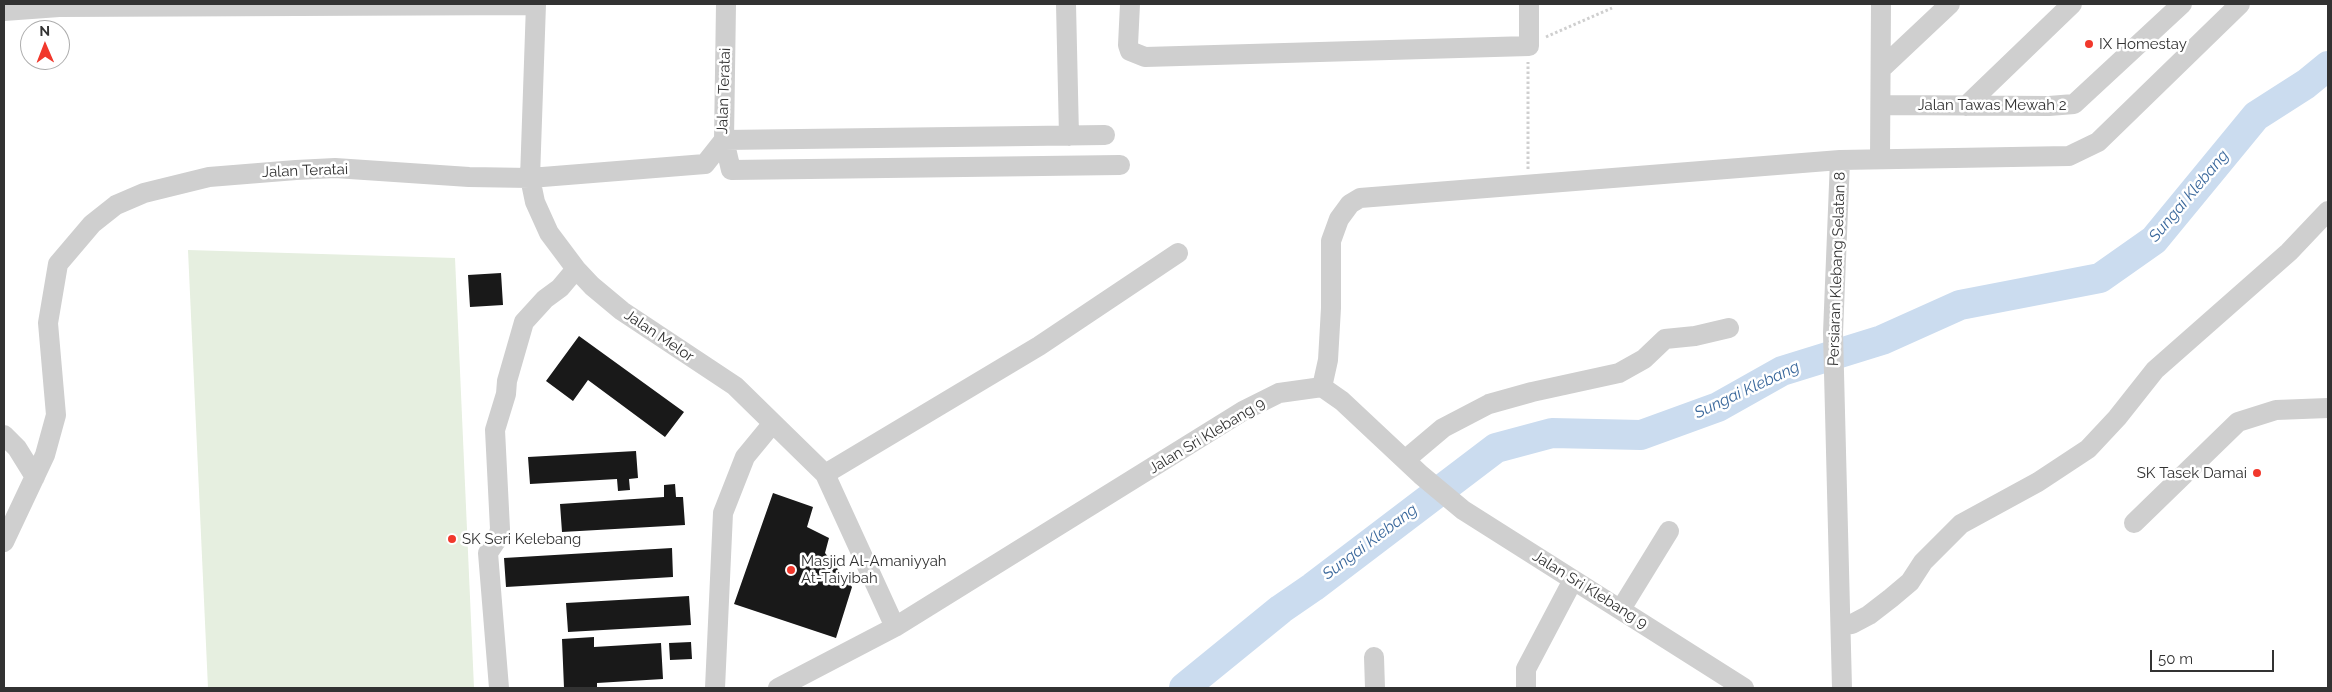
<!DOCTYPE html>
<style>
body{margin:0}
#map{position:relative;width:2332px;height:692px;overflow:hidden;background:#fff;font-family:Raleway,sans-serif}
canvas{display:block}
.frame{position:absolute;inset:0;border:5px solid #323232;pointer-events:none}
.north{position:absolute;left:20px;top:20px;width:50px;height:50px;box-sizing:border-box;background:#fff;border:1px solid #adadad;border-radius:50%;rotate:359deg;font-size:14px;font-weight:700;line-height:20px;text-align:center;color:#323232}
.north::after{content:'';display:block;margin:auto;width:18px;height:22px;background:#f1382c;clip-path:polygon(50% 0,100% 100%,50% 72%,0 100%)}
.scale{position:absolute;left:2150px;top:650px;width:124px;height:22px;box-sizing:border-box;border:2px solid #323232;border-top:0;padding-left:6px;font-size:15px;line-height:18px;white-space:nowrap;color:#323232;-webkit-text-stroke:4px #fff;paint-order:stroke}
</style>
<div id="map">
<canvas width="2332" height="692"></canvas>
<div class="frame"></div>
<div class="north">N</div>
<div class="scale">50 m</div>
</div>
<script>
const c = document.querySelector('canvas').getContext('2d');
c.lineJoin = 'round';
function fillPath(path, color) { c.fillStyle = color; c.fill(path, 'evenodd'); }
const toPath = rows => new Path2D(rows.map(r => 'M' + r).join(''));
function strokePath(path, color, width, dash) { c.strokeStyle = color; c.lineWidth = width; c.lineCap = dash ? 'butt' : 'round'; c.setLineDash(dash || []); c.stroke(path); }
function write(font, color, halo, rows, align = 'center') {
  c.font = font + ' Raleway,sans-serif'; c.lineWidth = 5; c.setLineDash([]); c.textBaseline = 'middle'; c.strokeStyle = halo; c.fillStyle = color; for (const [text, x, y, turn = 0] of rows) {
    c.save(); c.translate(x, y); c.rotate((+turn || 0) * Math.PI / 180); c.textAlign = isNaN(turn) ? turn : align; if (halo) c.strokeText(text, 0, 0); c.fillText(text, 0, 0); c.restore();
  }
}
const green = toPath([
 [188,250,455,258,474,688,208,688]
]);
const river = toPath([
 [1184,688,1281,609,1313,587,1496,448,1552,433,1641,435,1718,407,1782,371,1882,340,1960,305,2100,278,2154,240,2256,116,2306,84,2328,66]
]);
const building = toPath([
 [501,273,503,305,470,307,468,275],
 [579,336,684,412,665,437,588,380,573,401,546,381],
 [636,451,638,478,629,479,630,490,618,491,617,479,530,484,528,457],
 [675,484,676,497,683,497,685,525,562,532,560,504,664,497,664,485],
 [773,493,813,507,807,527,829,538,825,553,852,587,836,638,734,604],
 [672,548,673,577,506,587,504,558],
 [689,596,691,625,568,632,566,603],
 [594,637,594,647,661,643,663,679,597,683,597,688,564,688,562,639],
 [691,642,692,659,670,660,669,643]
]);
const path = toPath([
 [1546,37,1612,8],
 [1528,169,1528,62]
]);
const minor = toPath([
 [536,4,530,178,535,202,549,233,576,269,592,286,622,311,735,386,825,474,895,627],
 [726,4,724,140,731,170,1120,165],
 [1066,4,1069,136],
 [1130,4,1128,45,1130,51,1145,57,1529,46,1529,4],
 [4,11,59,7,536,5],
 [1882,68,1950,4],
 [1882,105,2049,106,2074,104,2182,4],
 [1966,106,2072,4],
 [724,140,1105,135],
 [1880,158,1881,4],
 [1322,387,1328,360,1331,308,1331,241,1339,219,1350,204,1360,198,1840,160],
 [4,435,17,448,35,477],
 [1405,460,1443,428,1489,404,1532,392,1619,373,1644,359,1665,339,1695,336,1729,328],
 [825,474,1039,346,1178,253],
 [2134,523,2238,422,2276,410,2328,408],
 [4,542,45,455,56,415,48,323,58,264,92,224,116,205,144,193,209,177,296,170,335,168,469,177,530,178,705,164,724,140],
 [1621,609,1669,531],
 [1841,626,1852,624,1869,615,1891,598,1910,582,1923,562,1961,524,2038,482,2088,449,2117,418,2155,370,2289,252,2328,211],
 [1374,657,1375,688],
 [499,688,488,553,498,538,500,529,495,430,506,394,507,381,524,322,545,299,560,288,576,269],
 [715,688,723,513,745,457,773,423],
 [778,688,895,627,1243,411,1279,393,1322,387,1342,401,1421,475,1463,510,1744,688],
 [1526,688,1526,669,1573,580],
 [1842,688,1833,333,1840,160,2069,156,2098,142,2240,4]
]);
const markers = [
 [2089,44,5,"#f1382c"],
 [2257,473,5,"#f1382c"],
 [452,539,5,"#f1382c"],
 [791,570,5,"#f1382c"]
];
const poiNames = [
 ["IX Homestay",2099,44],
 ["SK Tasek Damai",2247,473,"right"],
 ["SK Seri Kelebang",462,539],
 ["Masjid Al-Amaniyyah",801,561],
 ["At-Taiyibah",801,578]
];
const streetNames = [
 ["Jalan Teratai",724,91,-88],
 ["Jalan Tawas Mewah 2",1992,105],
 ["Jalan Teratai",305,171,-2],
 ["Persiaran Klebang Selatan 8",1837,269,-88],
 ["Jalan Melor",659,336,34],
 ["Jalan Sri Klebang 9",1207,436,-31],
 ["Jalan Sri Klebang 9",1590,590,32]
];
const waterNames = [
 ["Sungai Klebang",2189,196,-50],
 ["Sungai Klebang",1747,390,-25],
 ["Sungai Klebang",1370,542,-37]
];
fillPath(green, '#e6efe0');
strokePath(river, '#cbdcef', 30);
fillPath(building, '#191919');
strokePath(path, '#cfcfcf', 3, [2.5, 2.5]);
strokePath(minor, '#cfcfcf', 20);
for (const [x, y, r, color] of markers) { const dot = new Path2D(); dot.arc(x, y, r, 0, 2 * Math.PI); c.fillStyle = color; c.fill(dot); strokePath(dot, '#fff', 2); }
write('15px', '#323232', '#fff', poiNames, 'left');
write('15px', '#323232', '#fff', streetNames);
write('italic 16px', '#39679b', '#fff', waterNames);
</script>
